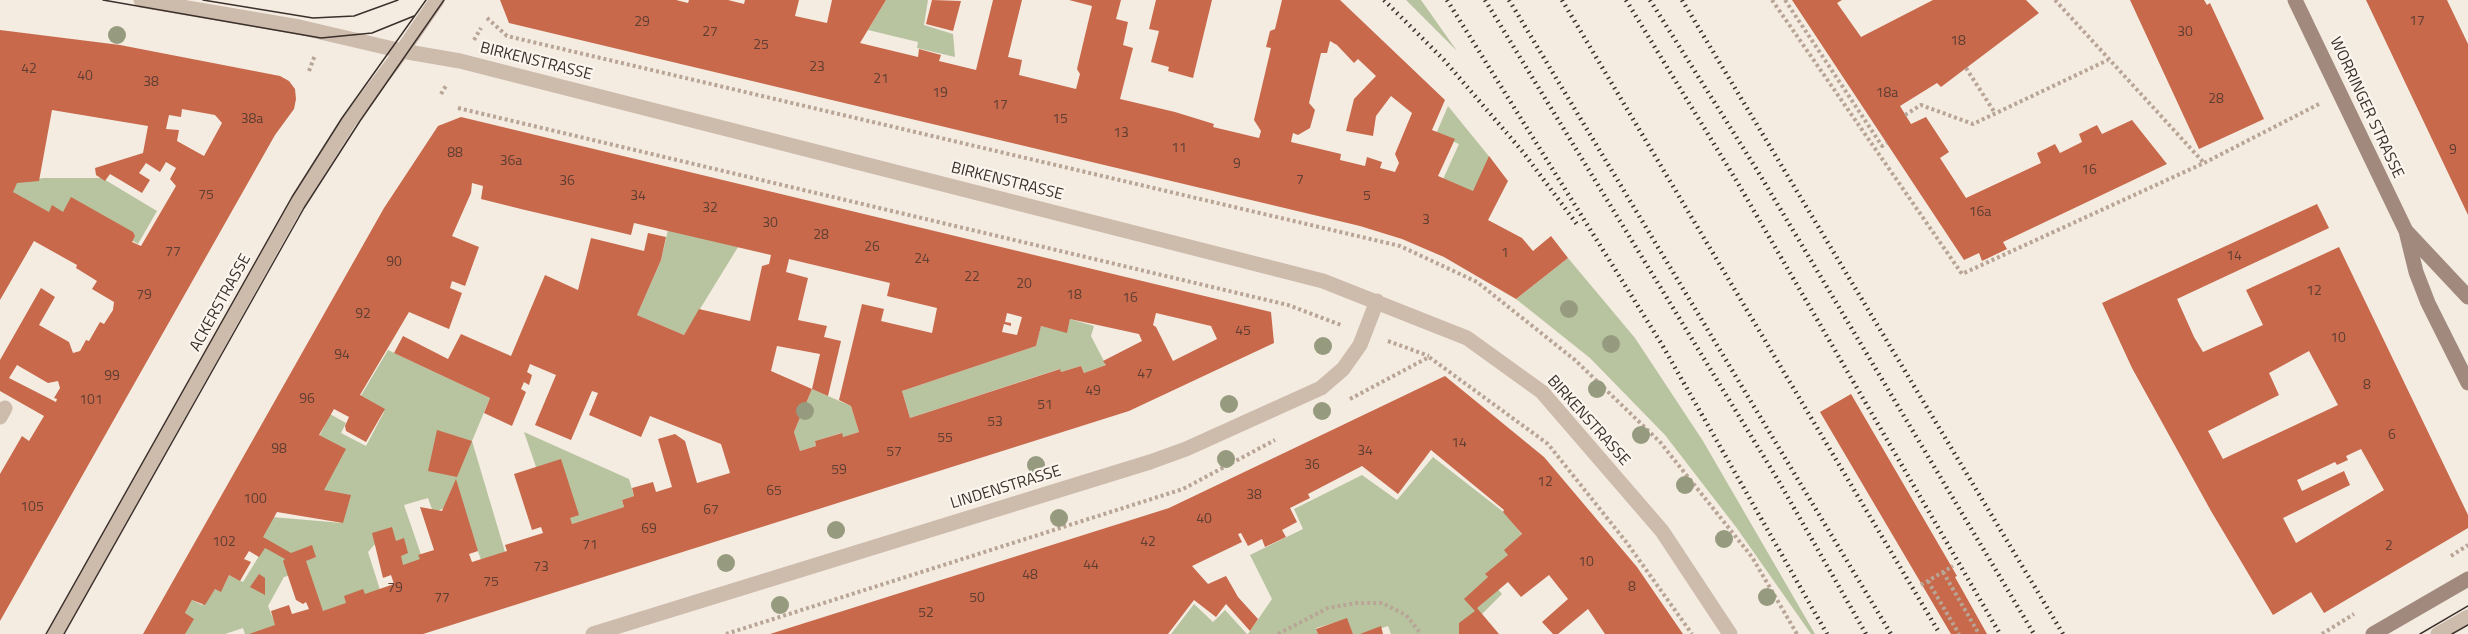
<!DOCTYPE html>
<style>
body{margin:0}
canvas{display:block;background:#f4ebe1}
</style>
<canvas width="2468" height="634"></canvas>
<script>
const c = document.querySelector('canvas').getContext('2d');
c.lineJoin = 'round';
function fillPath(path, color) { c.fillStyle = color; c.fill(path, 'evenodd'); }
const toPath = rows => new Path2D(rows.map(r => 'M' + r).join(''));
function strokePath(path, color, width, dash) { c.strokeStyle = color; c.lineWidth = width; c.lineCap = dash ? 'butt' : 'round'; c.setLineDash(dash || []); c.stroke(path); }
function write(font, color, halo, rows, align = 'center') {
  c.font = font + ' "Titillium Web",sans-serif'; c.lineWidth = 4.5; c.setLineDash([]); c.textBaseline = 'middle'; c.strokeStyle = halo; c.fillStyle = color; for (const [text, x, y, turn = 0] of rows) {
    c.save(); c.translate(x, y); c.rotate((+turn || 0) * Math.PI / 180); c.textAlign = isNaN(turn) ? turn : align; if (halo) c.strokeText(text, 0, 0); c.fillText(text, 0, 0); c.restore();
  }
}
const green = toPath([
 [886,0,928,0,924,25,953,34,955,57,917,48,918,42,868,30],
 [1406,0,1421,0,1457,51],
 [1448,106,1492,160,1475,199,1440,186,1459,144,1436,134],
 [44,178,102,178,157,211,138,244,84,213,71,235,0,184],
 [668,230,738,247,684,335,637,315,661,260],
 [1568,258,1635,338,1703,441,1815,634,1811,634,1736,527,1665,435,1590,358,1516,299],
 [1070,319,1094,326,1091,336,1106,365,1084,373,1081,366,1061,372,1059,369,910,418,902,391,1036,346,1041,326,1067,332],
 [388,350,490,398,472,441,505,552,481,560,461,503,433,512,428,498,404,505,429,578,403,587,384,534,368,552,381,593,316,615,303,572,284,577,268,606,277,628,258,634,245,634,243,628,225,634,174,634,192,600,202,605,215,589,221,591,229,575,243,582,264,548,257,544,272,517,342,523,345,496,293,491,330,414,346,423,341,433,366,446,384,412,359,399],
 [812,389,851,406,859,432,843,437,841,433,815,441,816,446,800,451,794,432],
 [524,432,629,479,634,496,622,500,624,507,572,524,536,467],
 [1433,457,1506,514,1526,540,1486,575,1502,594,1481,615,1460,634,1391,634,1388,626,1364,634,1353,634,1347,619,1316,628,1318,634,1248,634,1272,599,1250,555,1303,529,1294,509,1362,475,1397,500],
 [1194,604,1213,622,1225,610,1247,634,1171,634]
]);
const building = toPath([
 [500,0,676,0,688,3,689,0,728,0,744,4,745,0,799,0,795,16,827,23,832,0,886,0,860,43,918,57,919,49,941,55,939,61,976,70,993,0,1022,0,1008,57,1022,60,1019,75,1076,89,1080,74,1077,69,1092,6,1069,0,1121,0,1116,19,1128,22,1123,45,1133,48,1120,99,1175,112,1214,124,1213,127,1259,138,1261,131,1254,120,1271,48,1266,47,1270,31,1275,29,1282,0,1340,0,1445,100,1432,130,1455,139,1438,176,1473,191,1489,156,1508,181,1488,220,1522,238,1533,251,1551,236,1568,258,1516,299,1444,257,1402,239,1360,226,509,23],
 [1330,41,1337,45,1354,63,1358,59,1376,76,1354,99,1346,131,1373,136,1376,116,1391,96,1412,113,1395,154,1399,163,1395,172,1380,168,1382,162,1367,157,1365,166,1340,160,1341,154,1291,142,1293,133,1298,135,1310,128,1315,110,1309,103,1321,53,1327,53],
 [932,0,961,1,953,31,926,24],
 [1156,0,1212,0,1193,78,1168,71,1169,67,1151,62,1159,31,1149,29],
 [1792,0,1842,0,1837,3,1861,37,1933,0,2026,0,2039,13,1941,87,1937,83,1900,106,1911,124,1926,117,1949,152,1940,158,1966,198,2041,163,2037,153,2055,144,2060,153,2082,142,2079,134,2097,125,2102,134,2132,120,2167,164,2003,242,2007,249,1982,261,1979,253,1964,260],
 [2130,0,2204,0,2207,5,2210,3,2264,119,2199,149],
 [2366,0,2447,0,2468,44,2468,215],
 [0,30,120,45,280,76,289,81,295,89,296,99,294,109,275,135,0,621,0,474,22,436,29,441,44,416,0,391,0,360,41,288,55,297,39,325,69,342,73,353,80,351,86,340,89,341,100,322,104,324,113,310,114,302,92,289,97,281,76,268,77,265,34,241,0,300],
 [182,109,215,115,222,123,204,156,177,141,179,130,166,129,169,115,181,117],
 [52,110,148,126,143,153,95,168,96,175,105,181,110,174,142,193,150,180,139,173,146,163,160,172,166,162,176,168,170,179,176,186,141,246,132,242,135,236,133,232,71,197,63,212,52,205,49,212,13,192,17,183,39,181],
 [17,365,48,383,58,381,60,388,54,398,57,399,56,402,9,378],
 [461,117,1271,312,1274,343,1129,411,423,634,249,634,275,625,271,611,289,605,292,614,309,609,306,602,303,604,296,600,283,561,285,559,265,548,259,557,249,551,244,559,251,562,240,581,229,575,221,592,215,589,205,605,192,600,185,613,194,619,185,634,143,634,384,208,438,126],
 [472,183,483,186,481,199,521,209,631,235,634,223,771,255,769,264,762,266,750,321,699,309,684,335,637,315,661,260,666,237,648,233,644,251,591,238,578,290,545,275,511,356,461,334,448,359,403,336,394,353,490,398,484,413,512,426,526,392,521,389,524,382,529,385,532,375,527,372,530,364,556,375,535,425,571,440,592,391,598,393,589,415,641,437,650,416,721,444,730,473,697,483,685,441,675,434,658,439,672,487,656,492,653,482,632,488,634,496,622,500,624,507,572,524,570,518,579,515,561,459,514,474,532,530,541,527,543,533,505,545,507,551,472,562,469,554,478,551,456,479,442,511,420,507,434,550,418,555,420,559,403,565,401,556,408,553,404,538,396,541,392,527,372,533,383,578,391,575,394,584,365,594,363,589,344,596,346,603,323,611,306,561,316,557,312,545,291,553,263,537,277,512,343,523,351,495,324,490,346,449,319,435,334,409,349,417,345,426,346,431,366,442,385,409,360,395,409,312,449,329,462,293,450,288,452,281,465,286,479,247,452,236,471,193],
 [789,259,890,283,887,296,937,308,932,333,881,321,884,309,862,304,839,400,851,406,859,432,843,437,842,433,815,441,816,446,800,451,794,432,812,389,771,371,777,346,820,354,812,389,828,396,841,341,824,337,827,326,798,320,808,278,786,272],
 [1007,313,1022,317,1017,335,1002,332,1004,324,1011,326,1011,323,1005,322],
 [1156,313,1211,326,1217,339,1173,361,1156,327,1153,325],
 [1070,319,1139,334,1142,341,1103,361,1106,365,1084,373,1081,366,1061,372,1060,369,910,418,902,391,1036,346,1041,326,1067,333],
 [2317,204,2329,228,2177,299,2194,337,2203,352,2263,325,2246,290,2339,247,2468,515,2468,528,2324,613,2311,592,2273,615,2211,511,2132,368,2102,303],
 [2309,351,2338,405,2223,459,2208,431,2279,395,2269,373],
 [2361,449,2384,490,2296,543,2283,518,2350,485,2344,471,2302,491,2297,480,2335,462,2337,465,2348,460,2346,456],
 [1445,376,1544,457,1637,567,1683,634,1605,634,1588,609,1558,634,1553,634,1542,622,1568,599,1549,575,1521,597,1508,582,1477,608,1499,634,1459,634,1459,623,1475,611,1464,599,1488,577,1485,574,1508,555,1504,550,1522,534,1503,512,1504,510,1431,450,1398,494,1362,466,1308,494,1310,498,1290,508,1297,522,1282,530,1286,537,1265,547,1262,539,1248,546,1241,533,1238,534,1242,542,1192,566,1208,584,1226,576,1238,597,1258,619,1250,631,1226,604,1216,617,1194,600,1168,634,770,634,1169,508],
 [1851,394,1957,576,1955,577,1987,634,1951,634,1820,412],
 [437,430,472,441,457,477,428,471],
 [259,574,265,578,265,595,250,587],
 [1347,618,1353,634,1318,634,1316,629],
 [1381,626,1383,634,1360,634]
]);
const path = toPath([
 [1772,0,1962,274,2204,163,2319,104],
 [1785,0,1882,146,1887,143],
 [2055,0,2204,163],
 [487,18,507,36,1400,246,1477,282,1575,360,1660,442,1752,557,1797,634],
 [474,40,481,28],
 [1966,68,1995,113],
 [309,71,315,55],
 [441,94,447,84],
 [458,108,1288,305,1341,325],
 [1905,115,1921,105,1973,124,2108,60],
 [1388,341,1429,356],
 [1350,399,1429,357,1548,444,1627,543,1692,634],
 [2451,556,2468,545],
 [1943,572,1979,634],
 [1928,581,1959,634],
 [1921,585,1953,566],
 [726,634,1183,489,1275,440],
 [1278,634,1328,608,1356,603,1382,603,1406,615,1421,634],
 [2322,634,2354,614]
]);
const service = toPath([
 [0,417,5,408],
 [2438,634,2468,617]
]);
const minor = toPath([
 [55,634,290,215,348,123,402,51,460,61,1323,281,1467,338,1542,392,1662,531,1730,634],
 [593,634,1150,462,1186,449,1321,388,1343,369,1360,345,1377,301]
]);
const tertiary = toPath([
 [141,0,299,27,402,51,437,0]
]);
const secondary = toPath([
 [2295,0,2406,231,2416,272,2428,303,2468,383],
 [2406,231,2468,297],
 [2373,634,2468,579]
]);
const tram = toPath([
 [103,0,321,38,372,33,414,16],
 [203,0,313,18,354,16,398,0],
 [46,634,292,197,342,118,426,0],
 [64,634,304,208,360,121,444,0],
 [2420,634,2468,606],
 [2452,634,2468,625]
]);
const rail = toPath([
 [1384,0,1444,60,1523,152,1579,227],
 [1447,0,1661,343,1827,634],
 [1485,0,1778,480,1866,634],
 [1509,0,1891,634],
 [1562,0,1940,634],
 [1626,0,1736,180,2000,634],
 [1650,0,1757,170,2034,634],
 [1682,0,2063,634]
]);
const trees = [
 [117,35],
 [1569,309],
 [1611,344],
 [1323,346],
 [1597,389],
 [1229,404],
 [805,411],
 [1322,411],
 [1641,435],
 [1226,459],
 [1036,465],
 [1685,485],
 [1059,518],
 [836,530],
 [1724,539],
 [726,563],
 [1767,597],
 [780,605]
];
const numberNames = [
 ["17",2417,22],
 ["29",642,23],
 ["27",710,33],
 ["30",2185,33],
 ["18",1958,42],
 ["25",761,46],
 ["23",817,68],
 ["42",29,70],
 ["40",85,77],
 ["21",881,80],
 ["38",151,83],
 ["19",940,94],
 ["18a",1887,94],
 ["28",2216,100],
 ["17",1000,106],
 ["38a",252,120],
 ["15",1060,120],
 ["13",1121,134],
 ["11",1179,149],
 ["9",2453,151],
 ["88",455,154],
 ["36a",511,162],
 ["9",1237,165],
 ["16",2089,171],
 ["7",1300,181],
 ["36",567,182],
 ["75",206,196],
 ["34",638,197],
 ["5",1367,197],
 ["32",710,209],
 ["16a",1980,213],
 ["3",1426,221],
 ["30",770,224],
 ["28",821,236],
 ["26",872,248],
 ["77",173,253],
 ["1",1505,254],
 ["14",2234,257],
 ["24",922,260],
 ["90",394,263],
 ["22",972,278],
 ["20",1024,285],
 ["12",2314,292],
 ["79",144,296],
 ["18",1074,296],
 ["16",1130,299],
 ["92",363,315],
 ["45",1243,332],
 ["10",2338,339],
 ["94",342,356],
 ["47",1145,375],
 ["99",112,377],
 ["8",2367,386],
 ["49",1093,392],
 ["96",307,400],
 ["101",91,401],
 ["51",1045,406],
 ["53",995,423],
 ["6",2392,436],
 ["55",945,439],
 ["14",1459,444],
 ["98",279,450],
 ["34",1365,452],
 ["57",894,453],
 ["36",1312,466],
 ["59",839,471],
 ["12",1545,483],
 ["65",774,492],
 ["38",1254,496],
 ["100",255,500],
 ["105",32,508],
 ["67",711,511],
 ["40",1204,520],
 ["69",649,530],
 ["102",224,543],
 ["42",1148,543],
 ["71",590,546],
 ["2",2389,547],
 ["10",1586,563],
 ["44",1091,566],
 ["73",541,568],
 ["48",1030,576],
 ["75",491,583],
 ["8",1632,588],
 ["79",395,589],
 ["77",442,599],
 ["50",977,599],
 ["52",926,614]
];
const streetNames = [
 ["BIRKENSTRASSE",536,62,14],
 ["WORRINGER STRASSE",2366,108,65],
 ["BIRKENSTRASSE",1007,182,14],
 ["ACKERSTRASSE",221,303,-61],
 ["BIRKENSTRASSE",1588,421,48],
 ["LINDENSTRASSE",1006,488,-17]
];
fillPath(green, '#b8c4a0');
fillPath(building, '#c8694b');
strokePath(path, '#b9a596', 4, [3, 3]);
strokePath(service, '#cdbbac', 15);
strokePath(minor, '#cdbbac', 15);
strokePath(tertiary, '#cdbbac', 15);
strokePath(secondary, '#a18a7d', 15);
strokePath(tram, '#3b302b', 1.5);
strokePath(rail, '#3b302b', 4.5, [1.5, 4.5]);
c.fillStyle = '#969b7f';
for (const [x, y] of trees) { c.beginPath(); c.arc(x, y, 9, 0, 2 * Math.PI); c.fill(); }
write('14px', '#5e3e33', null, numberNames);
write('16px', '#3b302b', '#fbf5ee', streetNames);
</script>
